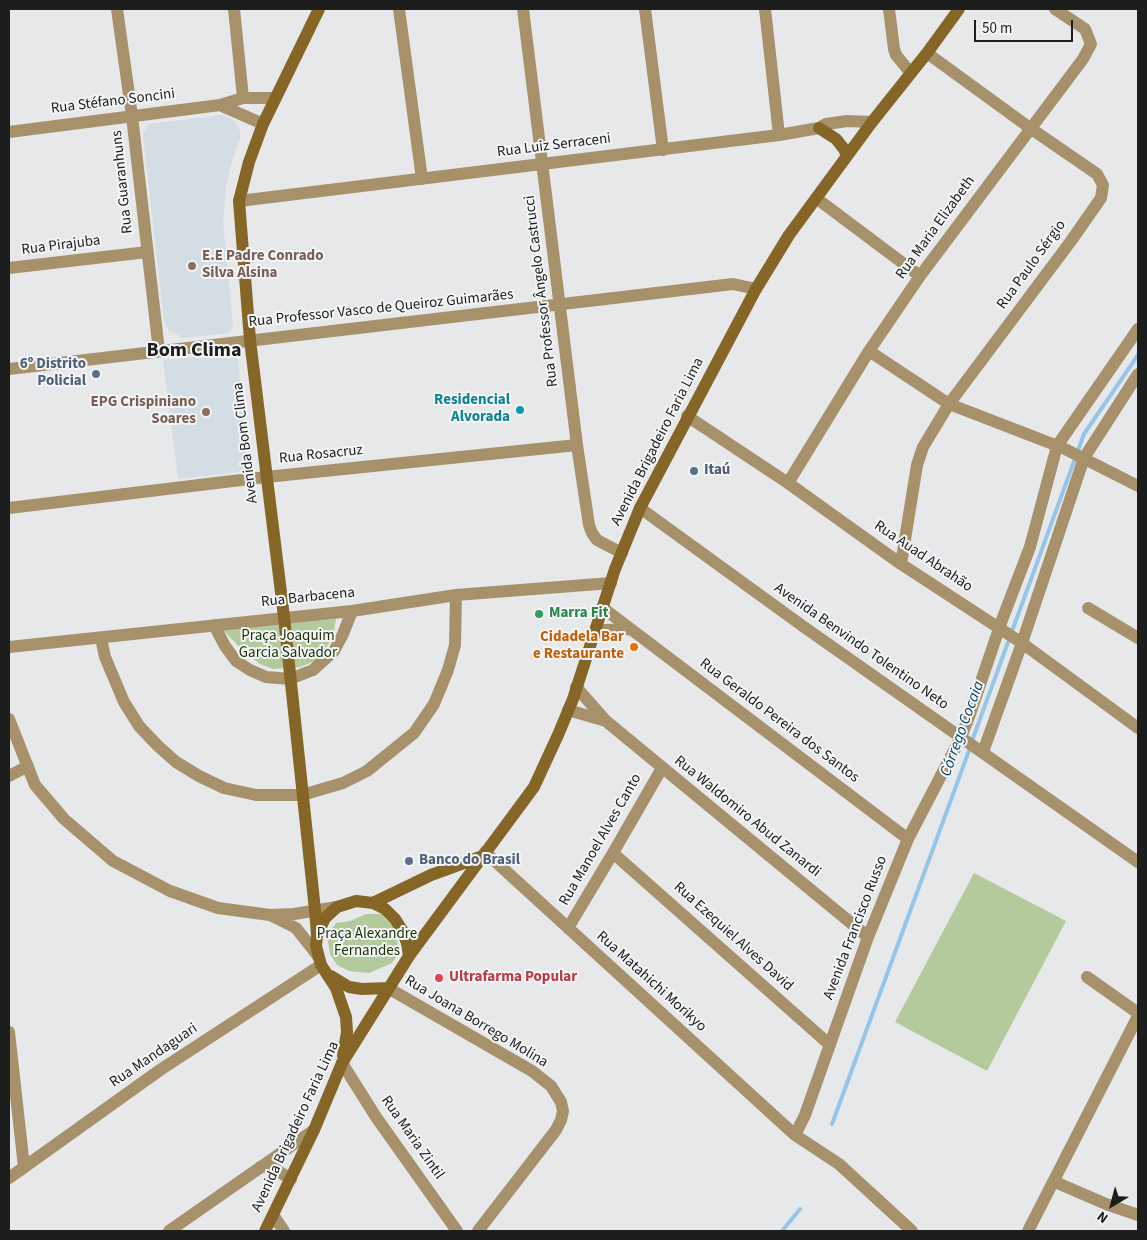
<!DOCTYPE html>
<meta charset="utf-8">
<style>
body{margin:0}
#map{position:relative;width:1147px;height:1240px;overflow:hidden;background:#e6e8ea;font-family:"Source Sans 3",sans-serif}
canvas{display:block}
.frame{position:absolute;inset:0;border:10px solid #1c1d1d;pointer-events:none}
.north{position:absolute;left:1087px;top:1180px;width:50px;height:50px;-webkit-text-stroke:4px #f3f5f7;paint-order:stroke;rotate:217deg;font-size:14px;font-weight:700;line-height:20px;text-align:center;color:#1c1d1d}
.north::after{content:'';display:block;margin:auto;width:18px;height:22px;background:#1c1d1d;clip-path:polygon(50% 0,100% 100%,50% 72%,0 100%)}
.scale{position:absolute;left:974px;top:20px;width:99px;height:22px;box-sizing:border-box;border:2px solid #1c1d1d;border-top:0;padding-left:6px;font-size:15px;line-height:18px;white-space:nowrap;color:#1c1d1d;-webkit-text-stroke:4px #f3f5f7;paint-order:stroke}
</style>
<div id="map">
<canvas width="1147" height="1240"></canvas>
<div class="frame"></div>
<div class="north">N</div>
<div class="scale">50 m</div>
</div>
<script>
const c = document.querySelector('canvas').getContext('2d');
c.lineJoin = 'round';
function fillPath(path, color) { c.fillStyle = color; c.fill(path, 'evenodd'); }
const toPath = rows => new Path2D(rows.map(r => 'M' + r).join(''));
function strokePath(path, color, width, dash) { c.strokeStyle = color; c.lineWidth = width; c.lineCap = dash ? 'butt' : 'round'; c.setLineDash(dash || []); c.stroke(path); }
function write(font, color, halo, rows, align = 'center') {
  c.font = font + ' "Source Sans 3",sans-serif'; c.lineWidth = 4; c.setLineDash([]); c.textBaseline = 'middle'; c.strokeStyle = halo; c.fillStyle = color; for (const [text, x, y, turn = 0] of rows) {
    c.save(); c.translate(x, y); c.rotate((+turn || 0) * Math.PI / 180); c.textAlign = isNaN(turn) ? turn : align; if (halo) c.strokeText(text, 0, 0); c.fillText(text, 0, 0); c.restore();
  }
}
const built = toPath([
 [222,115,234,120,240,131,240,138,231,164,226,188,223,221,233,326,229,333,184,338,169,331,164,322,143,135,149,124],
 [230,353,235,355,238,360,248,463,245,469,239,472,178,479,163,360]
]);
const green = toPath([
 [336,619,333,637,324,651,315,661,300,667,273,669,262,665,246,654,223,630],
 [974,873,1066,921,987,1071,895,1022],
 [366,914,381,914,395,928,399,952,392,963,369,973,349,971,337,965,330,954,327,935,336,923,350,921]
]);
const stream = toPath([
 [972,741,1084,434,1138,355],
 [832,1124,970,748],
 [782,1231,800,1209]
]);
const street = toPath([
 [117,9,132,116,159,351],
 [234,9,243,98],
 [399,9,422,179],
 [523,9,577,445,589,525,592,533,597,540,622,553],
 [645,9,663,150],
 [765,9,779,135],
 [889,9,894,49,896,55,910,72],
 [220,105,263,124],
 [9,132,220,105,243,98,276,98],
 [816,198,920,276],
 [239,201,779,135,819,128,826,124,847,121,872,122],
 [9,268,147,252],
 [869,351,949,404,1063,448,1138,486],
 [9,369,733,284,756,289],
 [687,416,788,483,901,564,1022,643,1138,728],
 [788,483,869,351,920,276,1083,59,1091,44,1085,29,1055,9],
 [9,508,266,477,577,445],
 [640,508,804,627,1138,862],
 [901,564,917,465,923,447,949,404,1071,241,1101,198,1103,185,1097,174,1030,128,927,53],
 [603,608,908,839],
 [1088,608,1138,638],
 [214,625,225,646,236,661,250,670,266,677,290,679,313,670,334,651,343,634,352,611],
 [594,634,605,630,630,629],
 [101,638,105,657,124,702,139,726,158,746,176,762,199,776,224,788,256,795,302,795,343,783,367,771,414,733,434,704,448,670,455,645,456,595],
 [9,647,352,611,456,595,611,583],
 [576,687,606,721,868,937],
 [568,710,606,721],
 [9,719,35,785,64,819,113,861,170,891,218,908,270,915,294,914,337,907],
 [983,752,1022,643,1084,458,1138,374],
 [9,776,28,766],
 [485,852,795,1135,839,1164,912,1231],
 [613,853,830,1045],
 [272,916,296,928,318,956],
 [568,928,613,853,662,768],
 [1087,977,1138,1013],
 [388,988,532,1071,551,1086,561,1102,563,1111,561,1120,556,1130,478,1231],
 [9,1032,24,1167],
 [342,1063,376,1117,457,1231],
 [795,1135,805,1115,868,937,908,839,961,737,970,714,1002,620,1030,547,1057,446,1138,329],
 [260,1167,271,1167,291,1179],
 [9,1178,160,1070,321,965],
 [1055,1182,1106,1204,1138,1215],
 [273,1215,284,1231],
 [169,1231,314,1130],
 [1028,1231,1138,1016]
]);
const secondary = toPath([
 [319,9,263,124,249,162,239,201,250,340,284,617,315,910,317,935,316,946,321,965,336,988,346,1017,347,1032,343,1056],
 [819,128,836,139,844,149,847,156],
 [373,903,385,909,395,919,402,930,407,943,409,956],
 [318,933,325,918,337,907,356,901,373,903,431,875,483,856],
 [331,976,349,987,362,989,388,988],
 [265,1231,314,1130,342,1063,409,956,534,787,558,735,573,699,615,569,640,508,756,289,789,235,872,122,927,53,959,9]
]);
const markers = [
 [192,266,5,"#8d6e63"],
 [96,374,5,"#5c6f8a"],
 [520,410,5,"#0f9aa8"],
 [206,412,5,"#8d6e63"],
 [694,471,5,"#5c6f8a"],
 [539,614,5,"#2e9e5b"],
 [634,647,5,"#e8710a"],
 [409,861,5,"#5c6f8a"],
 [439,978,5,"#e0444e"]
];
const streetNames = [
 ["Rua Stéfano Soncini",113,102,-7],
 ["Rua Luiz Serraceni",554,146,-7],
 ["Rua Guaranhuns",123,182,-96],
 ["Rua Maria Elizabeth",936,228,-54],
 ["Rua Pirajuba",61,246,-7],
 ["Rua Paulo Sérgio",1032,265,-54],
 ["Rua Professor Ângelo Castrucci",542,291,-97],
 ["Rua Professor Vasco de Queiroz Guimarães",381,309,-6],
 ["Avenida Brigadeiro Faria Lima",658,442,-63],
 ["Avenida Bom Clima",246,443,-97],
 ["Rua Rosacruz",321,455,-6],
 ["Rua Auad Abrahão",923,557,34],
 ["Rua Barbacena",308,598,-6],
 ["Avenida Benvindo Tolentino Neto",861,647,35],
 ["Rua Geraldo Pereira dos Santos",779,721,37],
 ["Rua Waldomiro Abud Zanardi",747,817,39],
 ["Rua Manoel Alves Canto",601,840,-60],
 ["Avenida Francisco Russo",856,928,-69],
 ["Rua Ezequiel Alves David",733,937,42],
 ["Rua Matahichi Morikyo",651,982,42],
 ["Rua Joana Borrego Molina",476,1022,31],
 ["Rua Mandaguari",154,1056,-34],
 ["Avenida Brigadeiro Faria Lima",296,1127,-65],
 ["Rua Maria Zintil",412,1138,55]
];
const educationNames = [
 ["E.E Padre Conrado",202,257],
 ["Silva Alsina",202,274],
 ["EPG Crispiniano",196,403,"right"],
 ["Soares",196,420,"right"]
];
const serviceNames = [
 ["6º Distrito",86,365,"right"],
 ["Policial",86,382,"right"],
 ["Itaú",704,471],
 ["Banco do Brasil",419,861]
];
const cultureNames = [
 ["Residencial",510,401],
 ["Alvorada",510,418]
];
const leisureNames = [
 ["Marra Fit",549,614]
];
const parkNames = [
 ["Praça Joaquim",288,637],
 ["Garcia Salvador",288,654],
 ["Praça Alexandre",367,935],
 ["Fernandes",367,952]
];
const foodNames = [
 ["Cidadela Bar",624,638],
 ["e Restaurante",624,655]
];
const healthNames = [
 ["Ultrafarma Popular",449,978]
];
const waterNames = [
 ["Córrego Cocaia",963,729,-70]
];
const districtNames = [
 ["Bom Clima",194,352]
];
fillPath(built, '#d4dde4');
fillPath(green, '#b2ca9c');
strokePath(stream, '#96c5ea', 4);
strokePath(street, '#a7916a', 12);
strokePath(secondary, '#866626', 12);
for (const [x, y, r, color] of markers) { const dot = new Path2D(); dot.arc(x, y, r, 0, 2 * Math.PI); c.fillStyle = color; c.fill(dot); strokePath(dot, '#f3f5f7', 2); }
write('15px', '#1c1d1d', '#f3f5f7', streetNames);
write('bold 15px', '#785e54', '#f3f5f7', educationNames, 'left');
write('bold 15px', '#4e5e75', '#f3f5f7', serviceNames, 'left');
write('bold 15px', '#0d838f', '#f3f5f7', cultureNames, 'right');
write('bold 15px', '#27864d', '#f3f5f7', leisureNames, 'left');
write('15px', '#1b3100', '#f3f5f7', parkNames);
write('bold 15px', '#c56008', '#f3f5f7', foodNames, 'right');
write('bold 15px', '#be3a42', '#f3f5f7', healthNames, 'left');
write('italic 16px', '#003c5f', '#f3f5f7', waterNames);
write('bold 20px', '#1c1d1d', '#f3f5f7', districtNames);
</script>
